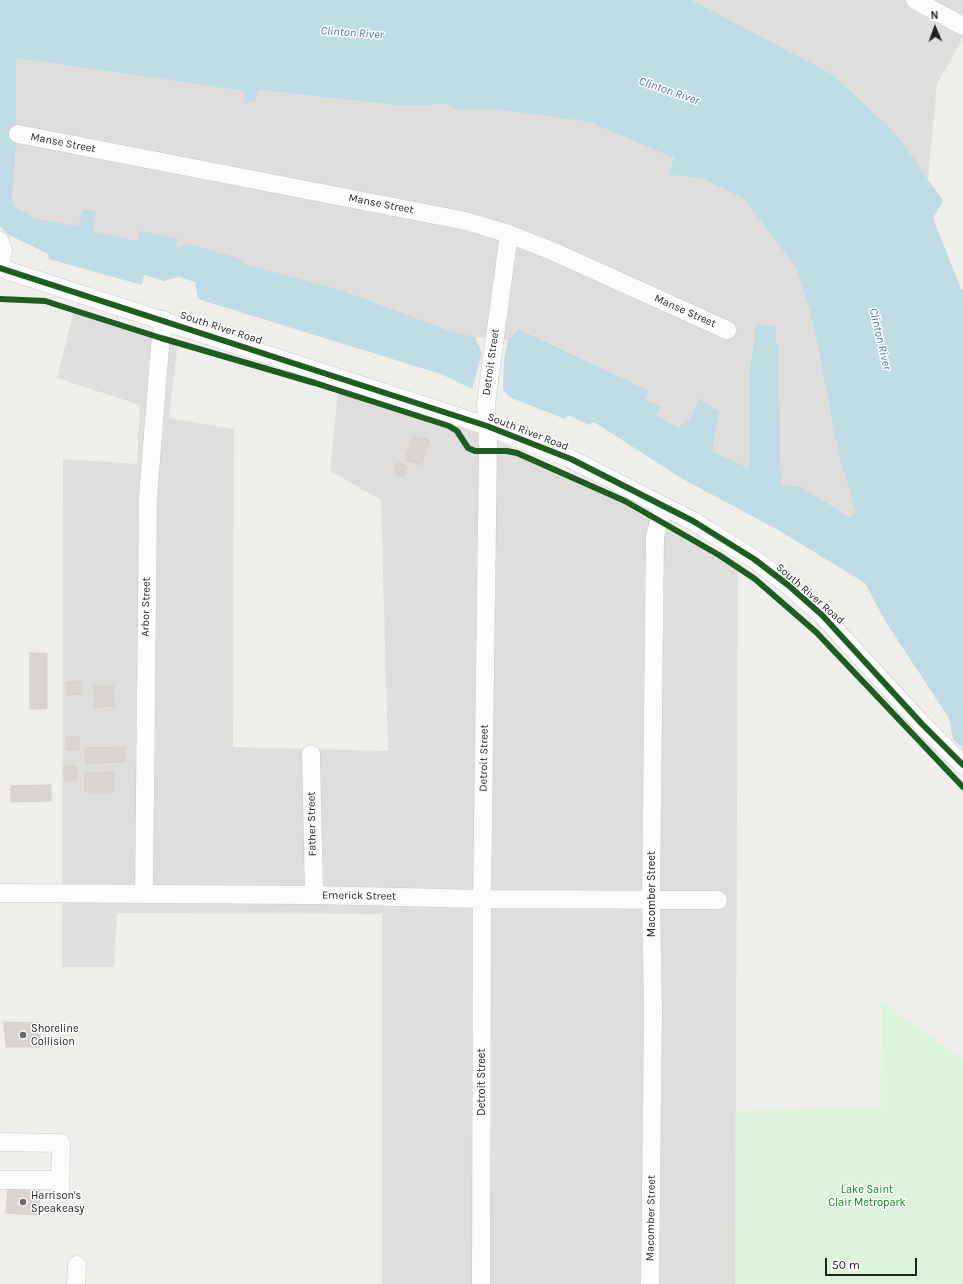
<!DOCTYPE html>
<style>
body{margin:0}
#map{position:relative;width:963px;height:1284px;overflow:hidden;background:#f0eeeb;font-family:Karla,sans-serif}
canvas{display:block}
.north{position:absolute;left:915px;top:8px;width:40px;height:40px;-webkit-text-stroke:3px #fff;paint-order:stroke;rotate:358deg;font-size:11px;font-weight:700;line-height:16px;text-align:center;color:#222}
.north::after{content:'';display:block;margin:auto;width:14px;height:18px;background:#222;clip-path:polygon(50% 0,100% 100%,50% 72%,0 100%)}
.scale{position:absolute;left:825px;top:1258px;width:92px;height:18px;box-sizing:border-box;border:2px solid #222;border-top:0;padding-left:5px;font-size:12px;line-height:14px;white-space:nowrap;color:#222;-webkit-text-stroke:3px #fff;paint-order:stroke}
</style>
<div id="map">
<canvas width="963" height="1284"></canvas>
<div class="north">N</div>
<div class="scale">50 m</div>
</div>
<script>
const c = document.querySelector('canvas').getContext('2d');
c.lineJoin = 'round';
function fillPath(path, color) { c.fillStyle = color; c.fill(path, 'evenodd'); }
const toPath = rows => new Path2D(rows.map(r => 'M' + r).join(''));
function strokePath(path, color, width, dash) { c.strokeStyle = color; c.lineWidth = width; c.lineCap = dash ? 'butt' : 'round'; c.setLineDash(dash || []); c.stroke(path); }
function write(font, color, halo, rows, align = 'center') {
  c.font = font + ' Karla,sans-serif'; c.lineWidth = 3; c.setLineDash([]); c.textBaseline = 'middle'; c.strokeStyle = halo; c.fillStyle = color; for (const [text, x, y, turn = 0] of rows) {
    c.save(); c.translate(x, y); c.rotate((+turn || 0) * Math.PI / 180); c.textAlign = isNaN(turn) ? turn : align; if (halo) c.strokeText(text, 0, 0); c.fillText(text, 0, 0); c.restore();
  }
}
const residential = toPath([
 [692,0,963,0,963,38,937,84,928,179,888,126,832,74],
 [16,58,244,91,243,103,257,90,405,106,448,104,454,109,495,109,589,122,674,158,670,175,701,178,743,198,797,269,814,327,839,457,856,512,851,517,800,486,781,485,779,345,776,342,776,326,756,326,749,375,749,468,712,451,720,411,699,398,689,422,679,427,656,415,646,400,650,391,520,329,508,340,475,337,448,330,341,290,176,248,178,238,138,241,91,231,96,212,78,226,31,218,30,213,19,210,14,206,12,197,16,149],
 [74,310,178,343,169,418,234,429,233,747,388,751,381,500,330,471,338,391,488,436,659,520,738,568,735,1284,382,1284,382,914,117,913,114,967,62,967,63,459,137,464,140,405,57,378]
]);
const park = toPath([
 [882,1002,963,1059,963,1284,735,1284,736,1111,881,1107]
]);
const water = toPath([
 [0,0,692,0,832,74,888,126,903,143,943,201,933,218,961,289,963,289,963,749,953,739,949,718,885,621,865,583,778,530,681,478,594,422,589,425,568,415,565,419,509,397,503,389,504,360,508,340,519,329,650,391,646,400,661,407,656,415,678,427,689,421,699,398,720,411,712,451,749,468,749,375,756,325,776,326,776,342,779,345,781,485,800,486,850,517,856,512,839,457,814,327,797,269,743,198,701,178,669,175,674,158,589,122,495,109,454,109,448,104,405,106,258,90,256,100,243,104,244,91,16,58,16,149,12,197,14,206,19,210,30,213,31,218,78,226,83,209,96,212,92,231,138,241,141,231,178,238,176,248,188,244,238,258,244,264,341,290,448,330,475,337,482,353,472,389,441,374,198,299,195,282,179,277,164,281,144,275,142,285,49,259,48,254,7,234,0,226]
]);
const building = toPath([
 [413,436,429,440,421,465,406,460,413,436],
 [397,463,407,466,404,477,394,474,397,463],
 [30,653,47,653,47,709,30,709,30,653],
 [81,681,82,694,68,695,67,682,81,681],
 [94,686,113,686,114,706,95,707,94,686],
 [66,737,79,737,79,750,67,750,66,737],
 [125,747,125,762,86,763,85,748,125,747],
 [64,766,77,766,77,780,64,780,64,766],
 [113,772,114,792,85,792,85,773,113,772],
 [51,785,51,801,11,802,11,786,51,785],
 [4,1022,40,1023,40,1047,6,1047,4,1022],
 [8,1189,40,1191,38,1215,6,1213,8,1189]
]);
const minor = toPath([
 [915,0,963,26],
 [18,134,466,221,509,234,552,251,727,330],
 [0,241,3,250,0,268],
 [0,268,487,426,571,459,693,521,754,559,788,585,822,615,922,724,963,765],
 [311,754,314,895],
 [0,893,314,895,482,899,718,900],
 [144,894,148,498,160,346,164,320],
 [0,1142,61,1143,60,1194],
 [0,1180,60,1180],
 [76,1284,77,1265],
 [481,1284,482,899,488,445,486,403,509,234],
 [650,1284,653,1010,651,898,655,536,663,506]
]);
const cycleway = toPath([
 [0,268,487,426,571,459,693,521,754,559,788,585,822,615,922,724,963,765],
 [0,299,45,301,161,338,315,383,449,426,457,431,468,448,475,451,507,451,517,453,625,501,719,555,755,579,816,632,963,787]
]);
const markers = [
 [23,1035,4,"#6a6968"],
 [23,1202,4,"#6a6968"]
];
const streetNames = [
 ["Manse Street",63,143,11],
 ["Manse Street",381,204,11],
 ["Manse Street",685,311,24],
 ["South River Road",221,328,18],
 ["Detroit Street",491,362,-82],
 ["South River Road",528,432,21],
 ["South River Road",810,594,41],
 ["Arbor Street",146,607,-89],
 ["Detroit Street",484,758,-89],
 ["Father Street",312,824,-91],
 ["Macomber Street",652,894,-90],
 ["Emerick Street",359,896,1],
 ["Detroit Street",482,1082,-90],
 ["Macomber Street",651,1218,-89]
];
const poiNames = [
 ["Shoreline",31,1029],
 ["Collision",31,1042],
 ["Harrison's",31,1196],
 ["Speakeasy",31,1209]
];
const parkNames = [
 ["Lake Saint",867,1190],
 ["Clair Metropark",867,1203]
];
const waterNames = [
 ["Clinton River",352,33,4],
 ["Clinton River",669,91,19],
 ["Clinton River",880,339,77]
];
fillPath(residential, '#dfdedc');
fillPath(park, '#daf5da');
fillPath(water, '#bfdbe3');
fillPath(building, '#d7d4d2');
strokePath(building, '#d3d0cc', 1);
strokePath(minor, '#c9c8c7', 19);
strokePath(minor, '#fdfcfc', 18);
strokePath(cycleway, '#1b5e20', 6);
for (const [x, y, r, color] of markers) { const dot = new Path2D(); dot.arc(x, y, r, 0, 2 * Math.PI); c.fillStyle = color; c.fill(dot); strokePath(dot, '#fff', 1.5); }
write('11px', '#222', '#fff', streetNames);
write('11px', '#222', '#fff', poiNames, 'left');
write('11px', '#0c8416', '#fff', parkNames);
write('italic 12px', '#4a7aab', '#fff', waterNames);
</script>
